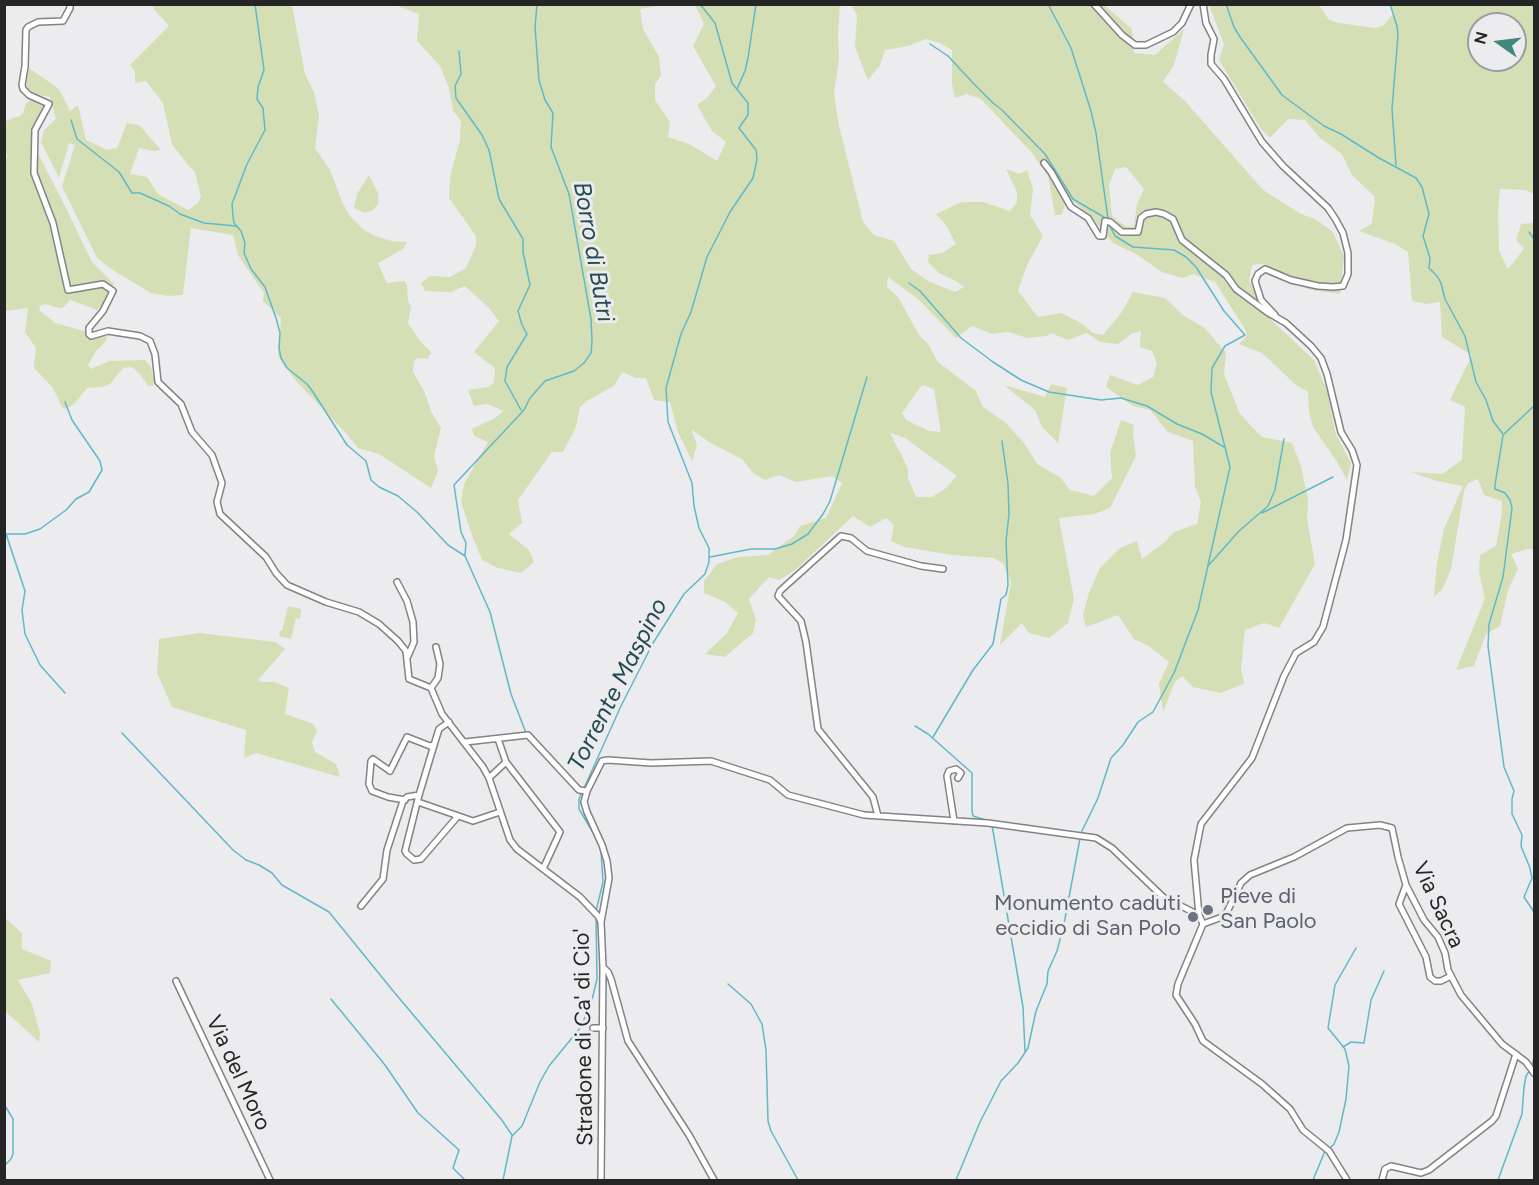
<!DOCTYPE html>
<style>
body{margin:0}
#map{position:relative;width:1539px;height:1185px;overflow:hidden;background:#ecebee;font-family:Figtree,sans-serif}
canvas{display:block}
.frame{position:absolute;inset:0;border:6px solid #262526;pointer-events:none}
.north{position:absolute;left:1467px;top:12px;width:60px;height:60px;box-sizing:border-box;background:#ecebee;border:2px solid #9d9c9e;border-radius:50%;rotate:284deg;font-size:16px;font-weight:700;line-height:24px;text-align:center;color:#262526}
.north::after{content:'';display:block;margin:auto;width:21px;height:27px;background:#43887f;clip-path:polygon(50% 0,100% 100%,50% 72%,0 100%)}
</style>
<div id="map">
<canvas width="1539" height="1185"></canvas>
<div class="frame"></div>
<div class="north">N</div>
</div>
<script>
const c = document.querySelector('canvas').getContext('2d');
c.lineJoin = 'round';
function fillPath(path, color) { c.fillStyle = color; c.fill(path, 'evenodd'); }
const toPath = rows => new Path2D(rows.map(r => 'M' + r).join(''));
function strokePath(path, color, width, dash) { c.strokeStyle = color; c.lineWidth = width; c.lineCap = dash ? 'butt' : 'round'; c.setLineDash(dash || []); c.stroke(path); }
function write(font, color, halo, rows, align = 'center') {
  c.font = font + ' Figtree,sans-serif'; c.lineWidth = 6; c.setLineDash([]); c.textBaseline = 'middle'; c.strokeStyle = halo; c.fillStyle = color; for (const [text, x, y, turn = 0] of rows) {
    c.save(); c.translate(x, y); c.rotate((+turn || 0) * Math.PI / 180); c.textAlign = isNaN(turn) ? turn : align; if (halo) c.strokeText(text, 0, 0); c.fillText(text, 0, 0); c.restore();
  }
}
const green = toPath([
 [153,5,292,5,305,74,314,92,319,116,315,148,330,170,342,202,349,215,364,230,375,236,392,241,407,242,403,249,378,263,387,283,404,281,407,285,408,300,411,307,408,323,420,341,431,352,428,359,417,358,414,362,413,372,424,391,431,411,441,428,434,456,438,471,431,488,379,454,358,448,346,433,296,381,278,356,281,318,263,301,264,293,238,255,233,235,191,228,183,295,168,296,151,293,111,269,97,258,62,186,75,145,69,143,59,178,41,142,44,130,56,119,50,97,38,95,28,89,26,83,29,68,59,89,70,111,78,105,86,140,107,150,117,148,127,123,139,125,161,150,153,151,139,148,130,174,147,177,158,194,188,210,198,203,201,197,195,172,187,164,172,144,163,103,146,81,135,83,135,71,130,65,169,26,154,9],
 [395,5,656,5,656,6,640,9,643,29,659,57,661,75,655,85,655,100,670,122,668,137,689,144,717,161,726,142,712,131,697,105,707,98,716,86,693,46,704,24,695,5,840,5,838,33,839,59,834,93,839,126,863,222,874,235,894,241,911,269,928,281,955,292,964,287,956,281,939,273,928,262,929,255,942,253,956,244,946,225,936,214,962,202,983,202,1010,211,1017,202,1017,192,1006,169,1019,174,1027,170,1033,189,1030,215,1043,236,1027,265,1018,291,1038,317,1061,313,1081,323,1093,333,1103,335,1121,313,1133,292,1165,298,1184,316,1205,328,1226,353,1224,374,1239,412,1251,426,1262,437,1292,443,1301,466,1308,500,1307,519,1315,564,1279,628,1264,623,1245,630,1241,668,1244,684,1220,693,1193,687,1182,676,1175,682,1163,712,1159,684,1169,662,1149,646,1134,639,1118,615,1086,627,1083,615,1089,593,1100,568,1120,548,1137,541,1142,559,1165,542,1174,532,1197,524,1201,502,1195,487,1193,441,1168,432,1150,410,1133,406,1106,387,1110,375,1138,385,1153,377,1157,363,1152,351,1140,347,1141,331,1131,334,1118,344,1100,342,1087,333,1068,340,1051,333,1047,336,1027,338,1009,332,992,334,972,326,956,338,918,299,888,277,887,287,898,297,919,335,928,344,938,362,975,390,983,407,1005,422,1024,443,1038,465,1060,477,1070,490,1094,496,1112,478,1110,453,1121,420,1134,425,1133,433,1136,456,1110,508,1094,514,1059,518,1074,599,1068,623,1049,638,1029,633,1022,623,1000,645,1011,582,1003,563,993,558,952,555,905,547,891,541,894,525,886,518,870,527,853,516,794,571,779,580,769,577,749,599,756,620,753,633,725,657,705,654,727,633,738,613,725,602,704,593,704,581,717,564,738,557,768,555,795,535,800,526,826,518,842,483,832,476,796,482,779,475,765,480,754,474,742,459,709,442,691,429,697,445,692,461,678,432,670,402,654,400,646,378,636,378,622,372,614,386,588,400,580,407,576,427,563,452,552,452,518,500,522,523,509,534,529,550,534,562,521,573,498,568,482,560,473,538,461,502,464,484,488,442,474,436,472,429,495,418,504,411,487,404,474,406,468,390,488,387,494,383,495,368,474,352,499,321,489,308,465,286,451,292,425,291,421,283,430,276,450,277,466,268,476,245,476,236,449,198,450,177,460,140,461,121,453,111,449,88,440,66,417,41,419,14],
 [922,385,934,389,941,432,929,431,906,420,902,413],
 [890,433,905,438,957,476,946,488,932,497,916,497,908,478,908,469,903,458],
 [851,5,1104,5,1132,29,1134,53,1155,55,1184,29,1174,65,1163,82,1185,101,1263,190,1301,214,1315,219,1332,231,1344,256,1340,294,1311,290,1268,275,1264,264,1252,265,1249,281,1271,320,1314,360,1328,393,1335,432,1351,463,1347,480,1336,460,1313,427,1309,412,1308,392,1295,384,1262,353,1239,344,1247,336,1245,329,1215,282,1193,274,1182,278,1162,272,1136,254,1113,243,1091,217,1068,197,1061,215,1055,215,1048,176,1032,153,981,99,967,94,955,98,952,84,952,50,940,43,926,39,908,46,885,50,880,65,868,80,855,47,857,15],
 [1126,167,1144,189,1137,204,1134,227,1125,226,1112,216,1109,185,1115,169],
 [1209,5,1319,5,1329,20,1339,23,1376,28,1384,25,1394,13,1390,5,1534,5,1534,194,1526,190,1500,189,1498,209,1499,251,1508,269,1524,249,1516,240,1521,224,1532,223,1534,220,1534,549,1528,549,1511,554,1518,569,1508,590,1500,626,1486,634,1474,666,1456,670,1485,599,1479,572,1480,555,1496,546,1502,513,1502,501,1484,495,1478,479,1468,483,1464,491,1451,569,1443,588,1434,597,1437,563,1444,529,1463,486,1437,481,1411,472,1442,474,1462,460,1465,407,1450,400,1472,355,1442,337,1440,302,1426,304,1412,301,1408,252,1395,244,1359,231,1372,224,1375,197,1352,175,1342,154,1320,138,1305,120,1288,119,1270,138,1261,129,1219,60,1224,44],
 [1479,24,1515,24,1515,60,1479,60],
 [31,100,44,106,33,128,32,142,64,204,92,262,114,284,107,293,103,304,97,310,70,300,64,307,59,308,46,304,41,305,39,310,55,323,84,331,88,338,107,336,106,341,96,351,88,365,91,369,109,361,145,360,151,367,154,381,153,386,148,386,140,374,132,367,123,368,110,384,102,387,87,388,74,404,66,409,62,407,53,388,34,368,36,348,25,332,28,308,5,311,4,160,8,157,5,152,5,121,20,116,23,113,26,103],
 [369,175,378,193,378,204,373,210,365,213,354,208,357,194],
 [1051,384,1067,388,1058,443,1042,427,1035,410,1004,385,1045,397],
 [288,606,301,609,300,619,296,618,291,639,279,636,280,631,282,631],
 [200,633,275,642,285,649,258,680,261,682,274,682,289,688,285,714,313,724,317,730,312,742,315,752,336,764,340,777,256,753,244,758,246,730,172,707,157,673,159,639],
 [5,918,22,933,22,949,51,961,50,973,18,980,32,1004,40,1033,39,1042,5,1011]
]);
const stream = toPath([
 [255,4,264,70,258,87,257,99,263,108,265,130,247,164,232,204,233,217,234,223,241,231,245,243,244,253,251,269,265,287,276,318,280,333,279,348,281,358,287,368,307,384,313,392,347,445,366,461,371,480,379,487,398,496,417,512,448,545,465,556,490,612,511,694,526,733],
 [1048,4,1071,48,1091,111,1096,133,1108,219],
 [1226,4,1234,27,1240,37,1282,95,1324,126,1341,134,1379,158,1416,178,1422,187,1429,214,1423,236,1430,258,1429,268,1437,276,1441,283,1445,299,1465,336,1476,382,1486,400,1493,421,1503,434],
 [1390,4,1397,26,1398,35,1392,109,1396,165],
 [930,44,948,56,973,83,993,103,1002,110,1045,154,1073,199,1107,219],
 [459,51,461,74,455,86,456,98,482,135,489,150,499,199,523,239,523,252,530,285,518,311,522,325,527,334,507,367,505,381,521,410],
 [737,89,745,71,748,58,756,4],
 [71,120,77,139,119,172,132,193,140,193,169,206,180,214,204,223,236,226],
 [1529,232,1534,239],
 [909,283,920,291,961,338,993,362,1021,380,1049,392,1101,400,1121,398,1147,406,1177,424,1202,434,1224,447],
 [1504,434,1534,406],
 [1503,435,1495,485,1495,489,1505,493,1510,500,1512,508,1503,577,1489,624,1488,646,1504,767,1514,791,1512,799,1512,814,1522,835,1521,846,1530,868,1532,878,1524,897,1534,912],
 [1262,513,1333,477],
 [4,534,25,534,40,529,66,510,76,499,89,492,102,470,100,461,72,420,65,402],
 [6,534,25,591,22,610,25,634,40,665,65,693],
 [465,555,466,543,461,532,454,485,524,410,530,398,545,381,574,371,584,363,591,353,592,342,591,319,569,194,551,147,553,113,545,100,539,80,535,27,537,4],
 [710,557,751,549,775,549,792,544,808,534,823,514,830,501,867,377],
 [1208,566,1239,531,1268,506,1275,490,1284,439],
 [915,726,928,734,972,773,972,811,973,816,986,820],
 [122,733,233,850,246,860,259,865,272,873,282,885,329,912,394,992,501,1119,512,1135],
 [933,737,973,670,993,644,1001,599,1006,595,1008,585,1006,541,1009,514,1008,484,1002,441],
 [584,788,621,706,653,643,684,594,705,574,709,562,709,548,699,528,694,506,692,483,668,422,666,388,681,334,691,312,707,257,730,212,753,178,757,159,756,150,739,128,748,115,748,103,732,83,715,23,700,4],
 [582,792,579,799,579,809,595,836],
 [992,825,1023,1007,1025,1052],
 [596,911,603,882,601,851],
 [728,984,751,1004,762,1024,766,1050,768,1121,771,1131,798,1180],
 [331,999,385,1065,418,1113,459,1150,453,1168,465,1180],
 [1343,1047,1351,1042,1364,1043,1371,1000,1384,971],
 [1532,1065,1534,1058],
 [4,1104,13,1119,13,1154,11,1159,4,1166],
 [1329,1149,1334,1144,1339,1132,1346,1099,1349,1066,1345,1049,1328,1028,1335,985,1356,948],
 [503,1180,512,1136,522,1126,540,1082,549,1066,581,1027,592,1000,597,979,596,916],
 [956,1180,980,1122,1001,1081,1018,1063,1028,1048,1036,1011,1047,984,1048,971,1057,951,1064,924,1081,833,1098,798,1111,758,1123,745,1138,722,1153,712,1174,673,1198,610,1230,467,1211,392,1212,368,1225,346,1245,335,1224,311,1196,267,1186,257,1174,250,1133,247,1115,236,1109,224],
 [1313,1180,1325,1151],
 [1498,1180,1522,1114,1524,1087,1526,1076,1530,1070]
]);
const minor = toPath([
 [70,4,70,8,63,21,38,22,28,27,26,30,25,66,22,85,23,89,29,95,49,104,35,130,34,173,53,223,68,290,103,284,113,291,103,311,89,328,89,334,91,336,108,331,140,336,150,341,155,354,158,382,181,404,192,432,212,455,222,483,217,502,220,514,266,557,276,573,287,585,326,602,359,612,379,624,398,641,406,651,409,679,431,688,442,714,483,767,489,778,510,840,517,849,580,897,598,916,601,922,603,967,601,1180],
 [1094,4,1122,35,1135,45,1146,45,1173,32,1182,23,1191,4],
 [1203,4,1206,23,1214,39,1211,55,1211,64,1224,79,1262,142,1283,166,1328,208,1336,220,1343,233,1348,253,1348,274,1343,286,1333,287,1318,286,1291,280,1265,269,1258,274,1255,281,1261,300,1275,315],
 [1044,163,1051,172,1071,207,1088,218,1099,236,1103,236,1105,221,1110,222,1122,232,1138,232,1141,218,1146,214,1156,212,1164,214,1173,219,1182,240,1226,275,1236,289,1267,312,1286,323,1311,346,1321,358,1327,374,1341,432,1352,450,1357,465,1346,540,1323,627,1314,642,1296,653,1284,676,1252,758,1201,824,1194,860,1199,915,1203,924],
 [397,582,407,601,413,622,414,642,408,656],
 [431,688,438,678,440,664,436,647],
 [498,739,506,762,560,832,543,869],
 [465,742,528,735,579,790,587,791],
 [434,745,419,795,405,851,407,854,414,860,421,859,458,816],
 [489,778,506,762],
 [405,800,388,797,372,791,369,784,371,761,373,759,390,771,407,737,430,746,434,745,439,729,449,722],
 [418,802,473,821,500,812],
 [878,816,873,797,818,729,806,642,801,621,778,596,780,591,841,536,851,538,867,551,921,566,943,569],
 [954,821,947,776,949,771,956,769,961,773,958,778],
 [1406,885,1399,904,1426,957,1430,977,1435,981,1441,981,1451,976],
 [361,906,383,879,387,850,403,801,407,797,419,795],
 [601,922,609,878,607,861,602,845,587,812,584,802,587,791,602,761,608,760,651,763,711,761,770,780,788,795,864,815,988,823,1096,838,1112,848,1163,897,1199,915],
 [1203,924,1222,917,1227,912,1241,883,1250,875,1294,857,1347,828,1380,825,1392,828,1398,857,1406,885,1424,920,1438,937,1445,953,1448,970,1461,995,1502,1044,1526,1062,1534,1073],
 [1203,924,1178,984,1176,995,1195,1024,1203,1041,1262,1084,1290,1109,1303,1130,1329,1151,1347,1180],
 [603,967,608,972,611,979,628,1041,689,1135,714,1180],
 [176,981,270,1180],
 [593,1028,603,1028],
 [1382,1180,1385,1169,1391,1166,1421,1173,1429,1170,1492,1121,1496,1116,1516,1054]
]);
const markers = [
 [1208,910,6,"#6b7280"],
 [1193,917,6,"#6b7280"]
];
const worshipNames = [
 ["Pieve di",1220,897],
 ["San Paolo",1220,922],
 ["Monumento caduti",1181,904,"right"],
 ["eccidio di San Polo",1181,929,"right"]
];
const streetNames = [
 ["Via Sacra",1438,905,65],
 ["Stradone di Ca' di Cio'",584,1037,-91],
 ["Via del Moro",238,1073,65]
];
const waterNames = [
 ["Borro di Butri",593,252,80],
 ["Torrente Maspino",618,685,-63]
];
fillPath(green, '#d5dfb6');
strokePath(stream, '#60b9c8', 1.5);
strokePath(minor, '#838285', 8);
strokePath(minor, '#fff', 5);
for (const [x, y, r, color] of markers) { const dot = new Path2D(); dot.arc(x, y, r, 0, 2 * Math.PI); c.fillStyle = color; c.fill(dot); strokePath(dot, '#ecebee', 2); }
write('22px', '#5b616d', '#ecebee', worshipNames, 'left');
write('22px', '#262526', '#ecebee', streetNames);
write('italic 24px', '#224b52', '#ecebee', waterNames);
</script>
